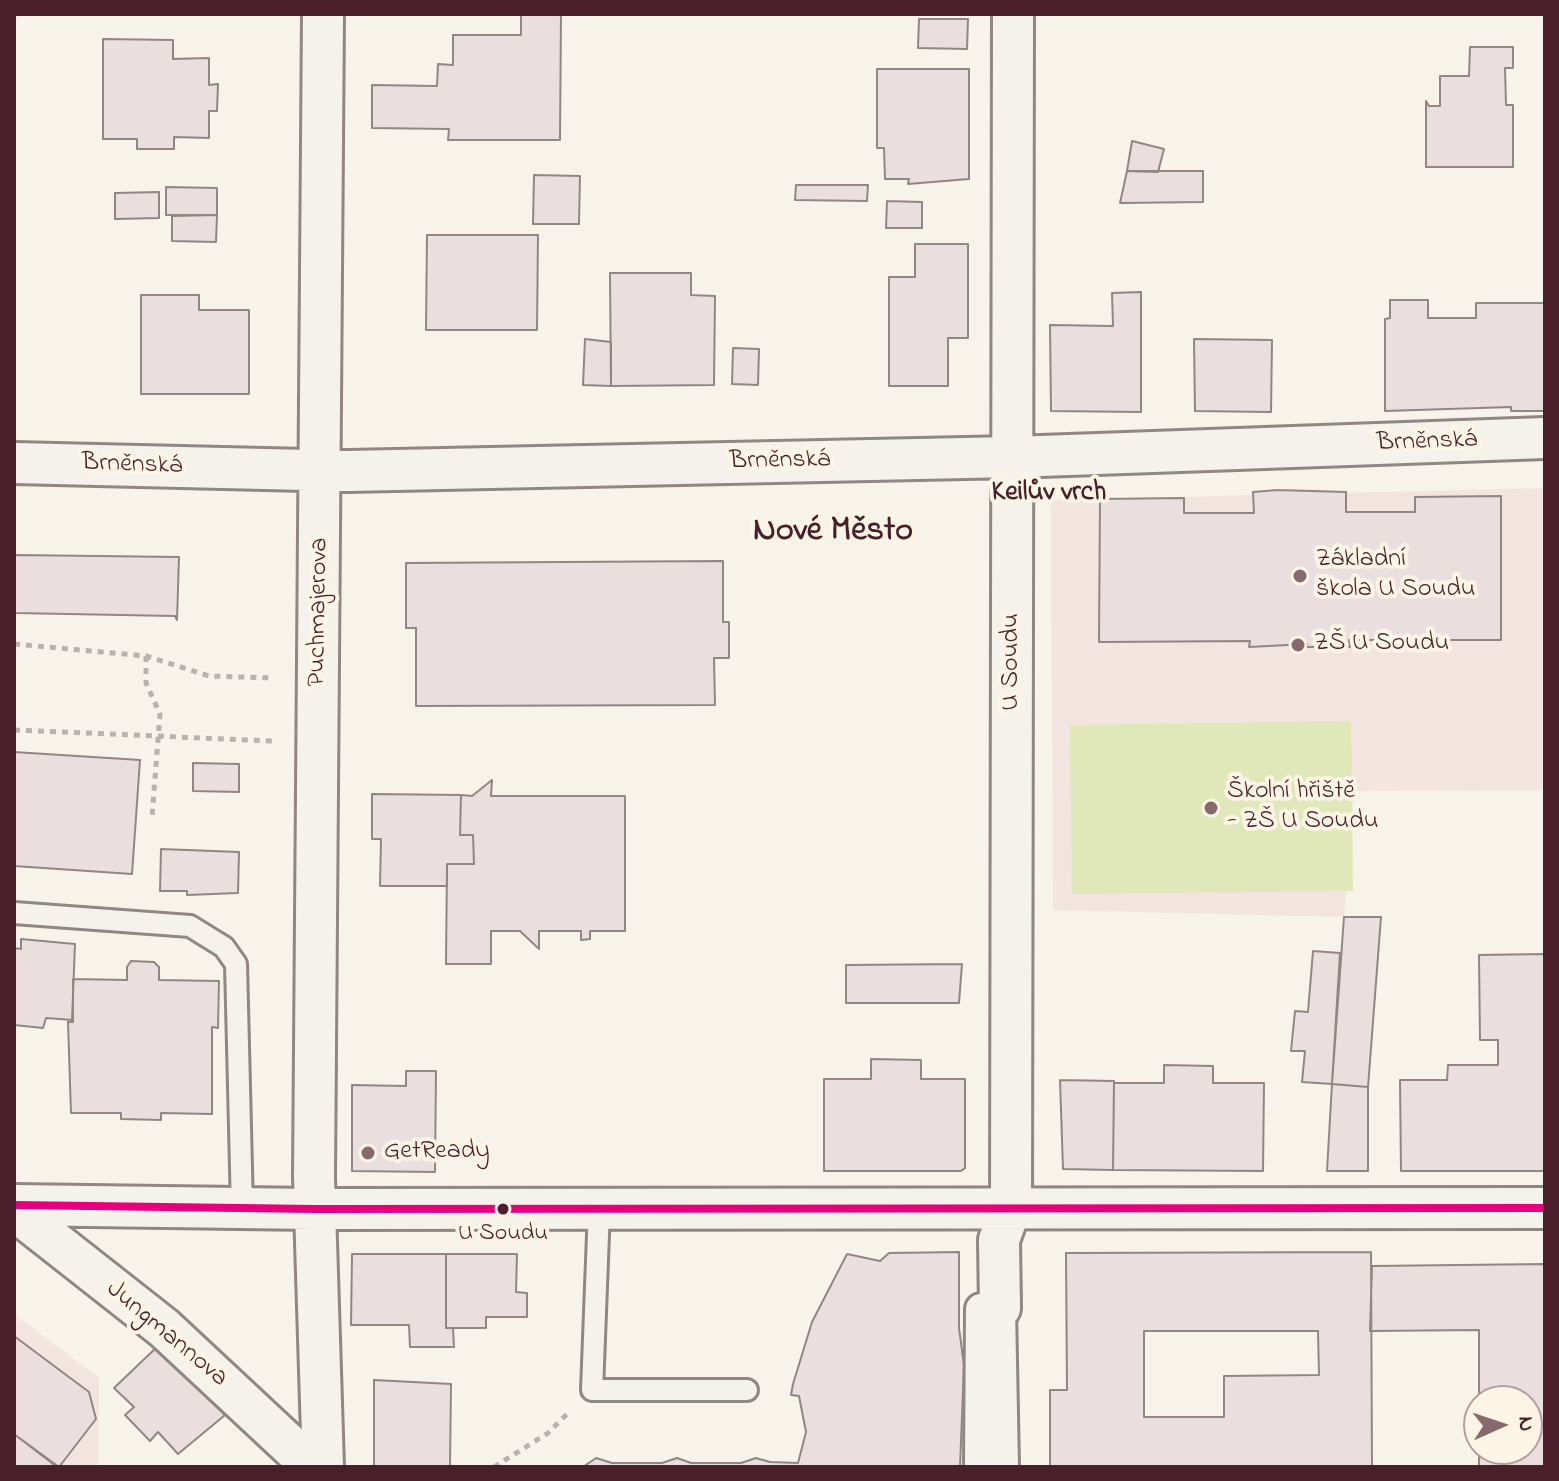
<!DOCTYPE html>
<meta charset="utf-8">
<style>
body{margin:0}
#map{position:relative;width:1559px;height:1481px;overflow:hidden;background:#f7f3ea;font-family:"Indie Flower",sans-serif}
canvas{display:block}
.frame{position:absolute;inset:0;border:16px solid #4a1f2b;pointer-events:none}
.north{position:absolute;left:1463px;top:1385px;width:80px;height:80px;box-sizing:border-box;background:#fcf5e5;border:2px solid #b59f9b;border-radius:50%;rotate:87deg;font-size:22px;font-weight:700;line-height:32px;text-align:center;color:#4a1f2b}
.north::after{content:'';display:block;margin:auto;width:28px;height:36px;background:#87696e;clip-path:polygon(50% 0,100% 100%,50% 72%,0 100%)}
</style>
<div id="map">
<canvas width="1559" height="1481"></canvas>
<div class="frame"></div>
<div class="north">N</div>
</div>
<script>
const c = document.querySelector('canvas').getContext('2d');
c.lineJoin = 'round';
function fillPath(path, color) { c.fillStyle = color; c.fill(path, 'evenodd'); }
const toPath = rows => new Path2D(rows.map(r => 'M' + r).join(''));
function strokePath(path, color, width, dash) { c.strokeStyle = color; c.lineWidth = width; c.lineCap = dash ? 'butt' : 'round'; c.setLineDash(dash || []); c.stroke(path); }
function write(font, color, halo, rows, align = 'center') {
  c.font = font + ' "Indie Flower",sans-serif'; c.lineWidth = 8; c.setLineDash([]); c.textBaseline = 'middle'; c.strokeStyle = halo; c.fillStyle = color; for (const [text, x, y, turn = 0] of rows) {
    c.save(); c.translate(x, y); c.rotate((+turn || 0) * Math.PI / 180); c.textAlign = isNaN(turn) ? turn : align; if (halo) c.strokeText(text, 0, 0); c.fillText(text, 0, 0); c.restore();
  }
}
const built = toPath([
 [1545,488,1545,790,1354,791,1344,917,1053,910,1051,500],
 [14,1314,99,1378,98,1467,14,1467]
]);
const green = toPath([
 [1351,721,1353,891,1072,894,1070,725]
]);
const building = toPath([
 [521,14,561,14,560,140,448,140,449,129,372,128,372,85,437,86,438,64,453,65,453,35,521,35,521,14],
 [919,19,968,19,967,49,918,48,919,19],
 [103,39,173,40,173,59,209,58,209,85,218,84,217,111,209,111,209,138,174,137,174,149,137,149,137,139,103,139,103,39],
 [1470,47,1513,47,1513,68,1505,68,1506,105,1513,105,1513,167,1426,167,1426,101,1429,106,1440,106,1440,76,1469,76,1470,47],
 [877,69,969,69,969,179,908,184,909,179,885,179,884,148,877,148,877,69],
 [1132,141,1164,149,1158,172,1127,171,1132,141],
 [1127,171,1203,171,1203,202,1120,203,1127,171],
 [534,175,580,176,579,224,533,224,534,175],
 [796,185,868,185,867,201,795,200,796,185],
 [166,187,217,188,217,215,166,215,166,187],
 [159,192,159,218,115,219,115,193,159,192],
 [887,201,922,202,922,228,886,228,887,201],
 [217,215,216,242,172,241,172,216,217,215],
 [427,235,538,235,537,330,426,330,427,235],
 [915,244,968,244,968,338,948,338,948,386,889,386,889,277,915,277,915,244],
 [610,273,691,273,691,295,715,296,714,385,611,386,610,273],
 [1141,292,1141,412,1051,411,1050,325,1113,326,1112,293,1141,292],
 [141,295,199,295,199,310,249,310,249,394,141,394,141,295],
 [1390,300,1428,300,1428,318,1476,318,1476,303,1545,303,1545,411,1511,411,1511,407,1385,411,1385,319,1390,318,1390,300],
 [585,339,611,342,611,386,583,385,585,339],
 [1194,339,1272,340,1271,412,1195,411,1194,339],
 [733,348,759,349,758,385,732,384,733,348],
 [1278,490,1346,492,1346,512,1415,512,1415,497,1501,496,1501,640,1349,640,1350,647,1314,644,1315,647,1307,647,1307,644,1249,647,1250,641,1099,642,1100,499,1184,498,1184,513,1254,513,1253,492,1278,490],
 [14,555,179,557,177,620,175,616,14,613,14,555],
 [723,561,723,622,729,622,729,658,714,658,715,705,416,706,416,628,406,628,406,563,723,561],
 [14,752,140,760,132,874,14,866,14,752],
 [193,763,239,764,239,792,193,791,193,763],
 [492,780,491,796,625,796,625,931,590,931,590,939,581,940,581,931,539,931,539,949,520,931,491,931,491,964,446,964,447,864,474,864,473,835,460,835,461,795,472,796,492,780],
 [372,794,461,795,460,835,473,835,474,864,447,864,447,886,380,886,381,839,372,839,372,794],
 [161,849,239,852,238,893,187,895,187,891,160,891,161,849],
 [1344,917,1381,917,1368,1087,1332,1084,1344,917],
 [21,939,75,944,72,1020,46,1018,43,1028,14,1025,14,948,21,949,21,939],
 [1313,951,1340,953,1332,1084,1302,1082,1305,1051,1291,1051,1295,1011,1308,1012,1313,951],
 [1545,954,1545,1171,1401,1171,1400,1080,1447,1080,1448,1065,1498,1065,1498,1040,1480,1040,1479,955,1545,954],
 [131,961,154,962,159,967,159,980,219,981,218,1028,212,1027,212,1114,161,1113,161,1120,121,1119,121,1113,71,1113,68,1022,73,1022,73,979,127,980,127,967,131,961],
 [962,964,959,1003,846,1003,846,965,962,964],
 [871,1059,921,1060,921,1079,965,1079,965,1168,961,1171,824,1171,824,1079,871,1079,871,1059],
 [1164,1065,1213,1066,1213,1083,1264,1083,1263,1171,1113,1170,1114,1083,1164,1083,1164,1065],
 [406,1071,436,1071,435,1172,352,1171,352,1085,406,1086,406,1071],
 [1060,1080,1114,1081,1113,1170,1063,1169,1060,1080],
 [1332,1084,1368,1087,1368,1171,1327,1171,1332,1084],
 [959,1252,959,1328,964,1365,960,1467,583,1467,596,1458,612,1463,662,1463,677,1458,691,1463,741,1463,756,1458,770,1462,798,1463,806,1432,799,1396,791,1395,793,1384,812,1322,847,1254,880,1261,889,1253,959,1252],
 [1371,1252,1372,1467,1050,1467,1050,1390,1067,1390,1066,1253,1371,1252],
 [1144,1331,1318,1331,1319,1375,1224,1376,1224,1417,1144,1417,1144,1331],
 [352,1254,446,1254,446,1328,453,1328,454,1347,410,1347,409,1325,351,1325,352,1254],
 [446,1254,517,1254,516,1292,527,1293,527,1317,486,1317,486,1328,446,1328,446,1254],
 [1545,1264,1545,1467,1479,1467,1479,1330,1370,1331,1372,1266,1545,1264],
 [1479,1401,1527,1401,1527,1449,1479,1449,1479,1401],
 [14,1336,89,1392,96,1419,59,1467,14,1434,14,1336],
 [158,1346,225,1415,178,1454,158,1432,150,1441,125,1415,134,1407,114,1388,158,1346],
 [374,1380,451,1384,450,1467,374,1467,374,1380],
 [14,1434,57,1467,14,1467,14,1434]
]);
const path = toPath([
 [14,644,146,656,209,676,274,678],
 [146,656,146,683,160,714,152,817],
 [14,730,273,741],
 [494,1467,548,1433,567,1414]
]);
const service = toPath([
 [14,913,190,926,224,947,236,964,242,1209],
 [599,1209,592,1390,747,1390]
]);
const pedestrian = toPath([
 [980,1467,981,1309,1000,1308,1003,1467]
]);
const minor = toPath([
 [323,14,314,1177,323,1467],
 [14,463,348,471,1013,457,1545,438],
 [14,1205,314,1209,1545,1208],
 [14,1210,164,1328,313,1467],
 [1000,1308,999,1240,1011,1207,1013,14]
]);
const bus1 = toPath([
 [14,1205,314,1209,1545,1208]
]);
const markers = [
 [1300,576,8,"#87696e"],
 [1298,645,8,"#87696e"],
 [1211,808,8,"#87696e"],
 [368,1153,8,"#87696e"],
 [503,1209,7,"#4a1f2b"]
];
const busNames = [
 ["U Soudu",503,1235]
];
const streetNames = [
 ["Brněnská",1427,443,-2],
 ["Brněnská",780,462,-1],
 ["Brněnská",132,466,2],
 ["Puchmajerova",320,612,-89],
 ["U Soudu",1013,662,-90],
 ["Jungmannova",166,1335,40]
];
const poiNames = [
 ["Základní",1316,561],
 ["škola U Soudu",1316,591],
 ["ZŠ U Soudu",1314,645],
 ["Školní hřiště",1227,793],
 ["- ZŠ U Soudu",1227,823],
 ["GetReady",384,1153]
];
const neighbourhoodNames = [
 ["Keilův vrch",1049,494]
];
const districtNames = [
 ["Nové Město",833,533]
];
fillPath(built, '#f2e4df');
fillPath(green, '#e0e7b9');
fillPath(building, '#ebdedf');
strokePath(building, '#908684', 2);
strokePath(service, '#908684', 26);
strokePath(pedestrian, '#908684', 36);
strokePath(minor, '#908684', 46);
strokePath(path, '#b8b1ae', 5, [6, 6]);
strokePath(service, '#f5f2ec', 20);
strokePath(pedestrian, '#f5f2ec', 30);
strokePath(minor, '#f5f2ec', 40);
strokePath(bus1, '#e5007d', 8);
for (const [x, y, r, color] of markers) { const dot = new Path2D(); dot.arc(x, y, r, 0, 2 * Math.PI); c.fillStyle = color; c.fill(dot); strokePath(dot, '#fcf5e5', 3); }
write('24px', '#4a1f2b', '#fcf5e5', busNames);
write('26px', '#4a1f2b', '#fcf5e5', streetNames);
write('26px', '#4a1f2b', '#fcf5e5', poiNames, 'left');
write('bold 28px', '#4a1f2b', '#fcf5e5', neighbourhoodNames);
write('bold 34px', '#4a1f2b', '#fcf5e5', districtNames);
</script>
